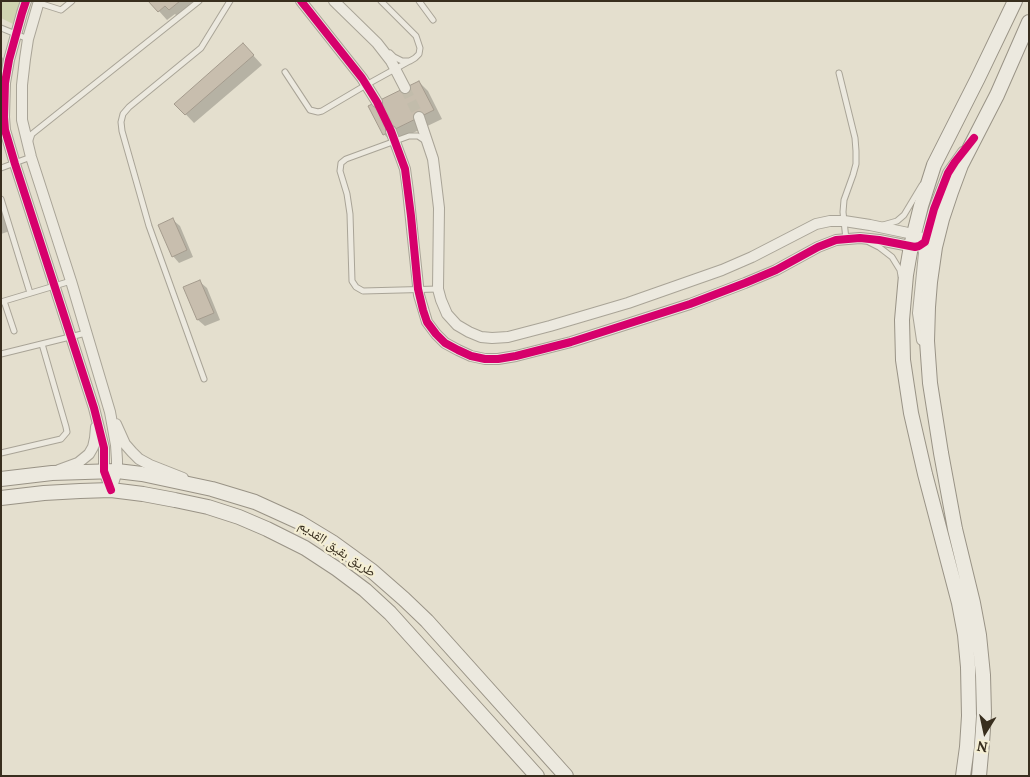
<!DOCTYPE html>
<meta charset="utf-8">
<style>
body{margin:0}
#map{position:relative;width:1030px;height:777px;overflow:hidden;background:#e4dfce;font-family:Lora,serif}
canvas{display:block}
.frame{position:absolute;inset:0;border:2px solid #382e1e;pointer-events:none}
.north{position:absolute;left:960px;top:707px;width:50px;height:50px;-webkit-text-stroke:4px #f5efd4;paint-order:stroke;rotate:190deg;font-size:14px;font-weight:700;line-height:20px;text-align:center;color:#382e1e}
.north::after{content:'';display:block;margin:auto;width:18px;height:22px;background:#382e1e;clip-path:polygon(50% 0,100% 100%,50% 72%,0 100%)}
</style>
<div id="map">
<canvas width="1030" height="777"></canvas>
<div class="frame"></div>
<div class="north">N</div>
</div>
<script>
const c = document.querySelector('canvas').getContext('2d');
c.lineJoin = 'round';
function fillPath(path, color) { c.fillStyle = color; c.fill(path, 'evenodd'); }
const toPath = rows => new Path2D(rows.map(r => 'M' + r).join(''));
function strokePath(path, color, width, dash) { c.strokeStyle = color; c.lineWidth = width; c.lineCap = dash ? 'butt' : 'round'; c.setLineDash(dash || []); c.stroke(path); }
function write(font, color, halo, rows, align = 'center') {
  c.font = font + ' Lora,"Noto Naskh Arabic",serif'; c.lineWidth = 4.5; c.setLineDash([]); c.textBaseline = 'middle'; c.strokeStyle = halo; c.fillStyle = color; for (const [text, x, y, turn = 0] of rows) {
    c.save(); c.translate(x, y); c.rotate((+turn || 0) * Math.PI / 180); c.textAlign = isNaN(turn) ? turn : align; if (halo) c.strokeText(text, 0, 0); c.fillText(text, 0, 0); c.restore();
  }
}
const green = toPath([
 [1,1,20,1,13,24,1,18]
]);
const shadow = toPath([
 [150,1,200,1,179,18,175,14,167,20],
 [252,54,262,65,194,123,176,104],
 [1,56,6,61,1,67],
 [419,82,428,91,442,119,392,143,384,134],
 [1,203,10,231,1,234],
 [173,220,180,226,193,257,179,263,173,256],
 [200,282,207,288,220,320,205,326,198,320,185,288]
]);
const building = toPath([
 [148,1,180,1,169,10,165,6,158,12,148,1],
 [243,43,254,55,185,115,174,104,243,43],
 [419,81,434,110,383,135,368,106,419,81],
 [173,218,187,250,172,257,158,225,173,218],
 [200,280,214,313,197,320,183,287,200,280]
]);
const minorTunnel = toPath([
 [405,88,419,117],
 [377,102,391,131]
]);
const service = toPath([
 [381,1,416,36,420,48,419,54,415,58,410,61,402,61,394,57,390,53],
 [419,1,433,20],
 [39,3,61,10,72,1],
 [1,28,28,39],
 [285,72,310,110,318,112,322,111,366,85,415,58],
 [839,73,855,138,856,151,856,164,853,175,844,200,843,212,846,239],
 [424,140,418,136,409,136,346,159,341,163,340,171,347,194,350,214,352,281,356,287,363,291,438,289],
 [29,143,32,134,37,130,199,1],
 [1,168,31,157],
 [1,199,30,293],
 [883,225,897,221,904,215,922,185],
 [869,242,879,247,892,257,900,270,901,276],
 [4,301,14,331],
 [1,302,71,281],
 [1,354,86,333],
 [204,379,149,226,122,131,121,122,123,114,129,107,201,48,230,1],
 [1,453,61,439,67,432,66,427,42,344]
]);
const minor = toPath([
 [26,1,22,13,9,60,5,83,4,117,5,130,15,164,94,408,104,448,104,471,111,490],
 [39,1,28,39,25,59,22,85,22,120,31,157,71,281,110,412,116,445,117,460,117,471,111,490],
 [301,1,362,78,377,102],
 [334,1,377,43,391,61,405,88],
 [419,117,433,159,436,183,439,208,438,289,441,300,447,314,457,325,469,332,481,337,492,338,508,337,550,326,628,303,722,270,752,257,816,224,830,221,844,221,870,225,913,234,919,237,922,240,924,253,918,313,922,340],
 [391,131,405,169,408,191,419,295,427,322,436,334,445,343,458,350,471,356,485,359,498,359,516,356,571,342,690,304,745,283,776,270,818,247,836,240,860,238,879,240,915,247,919,246,925,242,934,209,948,173,963,152],
 [116,424,125,444,132,452,139,459,150,465,183,478],
 [59,470,78,463,89,454,93,447,95,438,96,427]
]);
const secondary = toPath([
 [1,479,52,473,117,471,142,474,212,489,255,502,299,522,332,542,372,571,404,599,427,621,566,776],
 [1,498,44,493,80,491,111,490,143,494,175,500,208,507,239,517,267,529,305,548,337,569,365,590,390,613,537,776],
 [963,776,967,747,969,716,968,667,965,635,959,603,925,474,911,413,903,360,902,320,906,275,911,246,921,206,934,165,978,78,1015,1],
 [979,776,982,743,984,714,983,675,979,635,973,603,955,529,941,453,930,383,927,341,928,307,930,282,935,247,942,219,951,192,961,165,997,95,1029,22]
]);
const cycleway = toPath([
 [26,1,22,13,9,60,5,83,4,117,5,130,15,164,94,408,104,448,104,471,111,490],
 [301,1,362,78,377,102,391,131,405,169,411,216,418,289,423,310,427,322,436,334,445,343,458,350,471,356,485,359,498,359,516,356,571,342,690,304,745,283,776,270,818,247,836,240,860,238,879,240,915,247,919,246,925,242,934,209,948,173,955,162,974,138]
]);
const streetNames = [
 ["طريق بقيق القديم",337,549,34]
];
fillPath(green, '#d0d5b0');
fillPath(shadow, '#0003');
fillPath(building, '#c8beae');
strokePath(building, '#a49b8d', 1);
strokePath(minorTunnel, '#c2bcab', 10, [10, 5]);
strokePath(service, '#a9a497', 7);
strokePath(minor, '#a9a497', 12);
strokePath(secondary, '#999386', 16);
strokePath(service, '#ece9df', 5);
strokePath(minor, '#ece9df', 10);
strokePath(secondary, '#ece9df', 14);
strokePath(cycleway, '#d6006c', 8);
write('14px', '#382e1e', '#f5efd4', streetNames);
</script>
